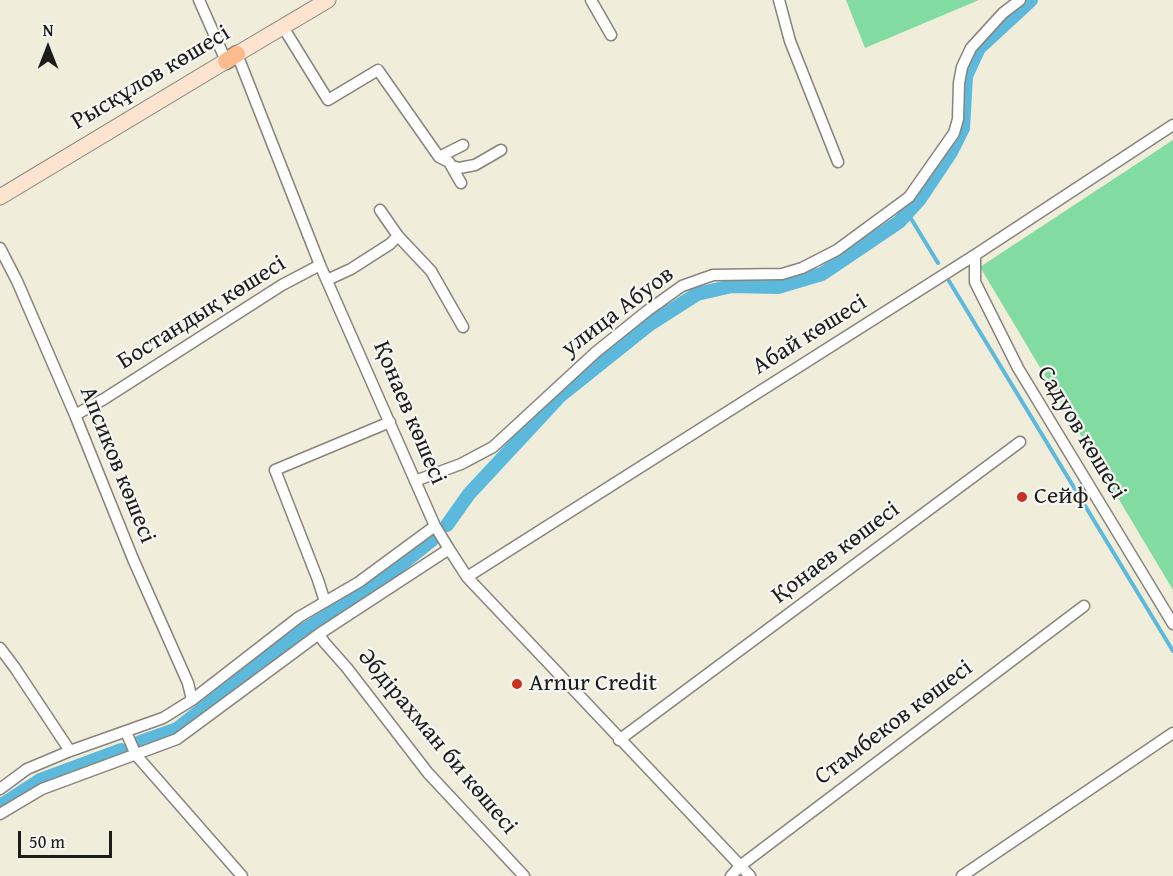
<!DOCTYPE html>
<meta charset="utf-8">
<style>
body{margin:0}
#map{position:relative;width:1173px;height:876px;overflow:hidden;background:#f0eddb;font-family:"Gentium Book Plus",serif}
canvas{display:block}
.north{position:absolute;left:18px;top:18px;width:60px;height:60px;-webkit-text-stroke:4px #f6f6f2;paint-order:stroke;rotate:0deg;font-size:16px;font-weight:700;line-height:24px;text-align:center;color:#1c1c1c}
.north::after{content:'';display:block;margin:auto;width:21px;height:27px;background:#1c1c1c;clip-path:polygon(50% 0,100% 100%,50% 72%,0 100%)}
.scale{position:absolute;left:18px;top:831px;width:94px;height:27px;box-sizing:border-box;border:3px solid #1c1c1c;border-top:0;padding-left:8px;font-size:18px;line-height:21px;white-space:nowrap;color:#1c1c1c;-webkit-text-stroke:4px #f6f6f2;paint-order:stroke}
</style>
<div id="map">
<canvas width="1173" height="876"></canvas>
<div class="north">N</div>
<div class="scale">50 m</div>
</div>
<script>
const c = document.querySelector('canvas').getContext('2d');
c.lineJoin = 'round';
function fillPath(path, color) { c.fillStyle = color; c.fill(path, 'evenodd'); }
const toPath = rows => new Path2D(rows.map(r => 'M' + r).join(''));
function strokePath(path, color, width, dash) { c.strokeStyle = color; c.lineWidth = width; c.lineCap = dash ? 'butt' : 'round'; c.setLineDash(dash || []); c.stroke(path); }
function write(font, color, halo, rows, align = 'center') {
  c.font = font + ' "Gentium Book Plus",serif'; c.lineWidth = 4.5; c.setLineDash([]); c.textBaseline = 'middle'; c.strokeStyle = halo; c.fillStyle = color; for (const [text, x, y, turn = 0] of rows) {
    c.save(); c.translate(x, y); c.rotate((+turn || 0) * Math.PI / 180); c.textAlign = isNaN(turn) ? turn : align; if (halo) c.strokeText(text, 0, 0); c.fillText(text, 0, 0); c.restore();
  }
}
const green = toPath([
 [846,0,979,0,865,48],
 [1173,140,1173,590,980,267]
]);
const stream = toPath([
 [907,212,938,263],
 [949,281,1173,651]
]);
const canal = toPath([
 [447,525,469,494,560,396,650,324,697,294,732,286,778,287,822,274,899,222,919,200,951,152,963,128,966,76,979,48,1031,0],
 [140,742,177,729,299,633,365,593,432,540],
 [0,806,40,780,121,750]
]);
const street = toPath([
 [199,0,226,61],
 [591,0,611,35],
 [779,0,790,41,838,162],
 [283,27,328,100,378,70,439,157,449,162,461,183],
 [237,54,320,265,435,526,449,549,467,577,750,876],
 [439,157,463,145],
 [452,166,459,168,475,165,501,150],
 [380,210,398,236,431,271,463,327],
 [0,248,17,281,75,415,133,559,188,683,192,700],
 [975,255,975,282,1018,368,1173,624],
 [327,280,351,269,390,244,398,236],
 [75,415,104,399,282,285,320,265],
 [415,481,461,464,493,447,596,352,647,311,682,286,713,275,782,274,802,268,837,250,909,197,954,133,958,119,959,83,962,67,971,48,1003,13,1020,0],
 [467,577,975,255,1173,125],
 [325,602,318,580,275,470,390,422],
 [319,634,324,642,347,668,428,773,524,876],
 [0,648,15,668,70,751],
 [126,732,136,755,242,876],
 [619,740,1020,442],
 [0,789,27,769,70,751,163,718,192,700,299,617,359,582,435,526],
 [0,814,42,789,177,739,319,634,449,549],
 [731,876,740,866,1084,606],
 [962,876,1173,733]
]);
const secondary = toPath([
 [237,54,328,0],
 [0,197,226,61]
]);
const primary = toPath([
 [226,61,237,54]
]);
const markers = [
 [1022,497,6,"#c8321e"],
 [517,684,6,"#c8321e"]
];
const streetNames = [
 ["Рысқұлов көшесі",151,78,-31],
 ["улица Абуов",618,312,-37],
 ["Бостандық көшесі",202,313,-32],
 ["Абай көшесі",810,335,-32],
 ["Қонаев көшесі",409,413,67],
 ["Садуов көшесі",1081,433,59],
 ["Апсиков көшесі",117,465,68],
 ["Қонаев көшесі",836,553,-37],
 ["Стамбеков көшесі",894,723,-37],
 ["Әбдірахман би көшесі",437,742,50]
];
const poiNames = [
 ["Сейф",1034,497],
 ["Arnur Credit",529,684]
];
fillPath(green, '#82dba0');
strokePath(stream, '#5db9db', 4);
strokePath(canal, '#5db9db', 14);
strokePath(street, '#86847c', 13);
strokePath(secondary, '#86847c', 17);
strokePath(primary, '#86847c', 19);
strokePath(street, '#fff', 10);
strokePath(secondary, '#fde4d1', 15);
strokePath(primary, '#fbbb8d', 16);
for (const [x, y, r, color] of markers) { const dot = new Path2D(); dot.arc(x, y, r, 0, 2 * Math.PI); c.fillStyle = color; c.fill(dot); strokePath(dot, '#f6f6f2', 2); }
write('24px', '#1c1c1c', '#f6f6f2', streetNames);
write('24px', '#1c1c1c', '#f6f6f2', poiNames, 'left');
</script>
